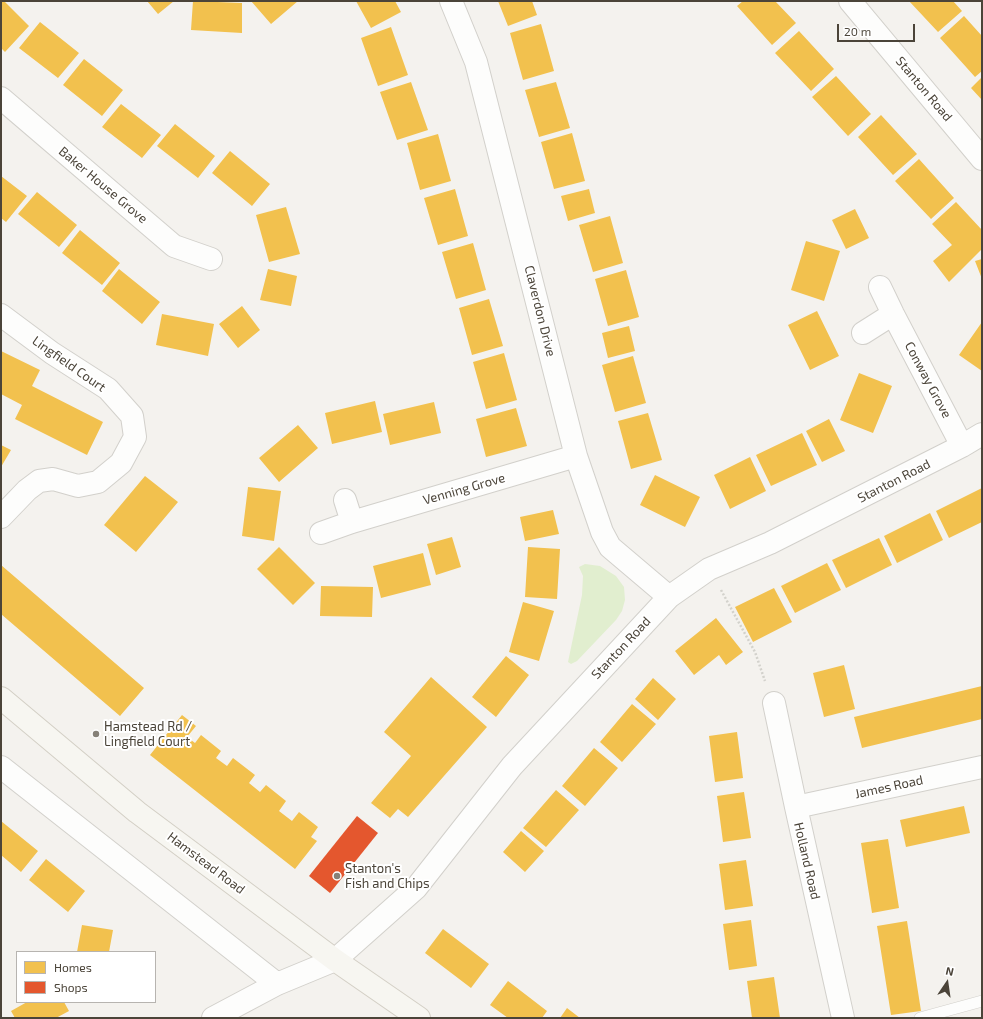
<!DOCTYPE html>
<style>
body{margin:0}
#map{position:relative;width:983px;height:1019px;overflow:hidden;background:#f4f2ee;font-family:"Exo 2",sans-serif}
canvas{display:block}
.frame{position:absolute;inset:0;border:2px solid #4b4439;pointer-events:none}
.legend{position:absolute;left:16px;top:951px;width:140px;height:52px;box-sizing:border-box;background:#fff;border:1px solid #b7b4b0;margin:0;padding:5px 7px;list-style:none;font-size:12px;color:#4b4439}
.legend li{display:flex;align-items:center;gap:8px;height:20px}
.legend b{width:20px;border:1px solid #b7b4b0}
.north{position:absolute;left:927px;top:963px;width:40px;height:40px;-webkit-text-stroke:3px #fff;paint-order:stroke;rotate:13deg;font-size:11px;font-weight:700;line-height:16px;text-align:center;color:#4b4439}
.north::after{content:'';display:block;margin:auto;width:14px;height:18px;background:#4b4439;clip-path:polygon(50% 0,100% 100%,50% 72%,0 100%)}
.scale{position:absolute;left:837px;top:24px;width:78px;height:18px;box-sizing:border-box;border:2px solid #4b4439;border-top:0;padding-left:5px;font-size:12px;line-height:14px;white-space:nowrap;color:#4b4439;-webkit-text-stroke:3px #fff;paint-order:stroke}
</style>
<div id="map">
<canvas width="983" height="1019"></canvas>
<div class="frame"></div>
<ul class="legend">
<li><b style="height:11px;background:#f2c14e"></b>Homes</li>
<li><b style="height:11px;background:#e4572e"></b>Shops</li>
</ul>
<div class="north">N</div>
<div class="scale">20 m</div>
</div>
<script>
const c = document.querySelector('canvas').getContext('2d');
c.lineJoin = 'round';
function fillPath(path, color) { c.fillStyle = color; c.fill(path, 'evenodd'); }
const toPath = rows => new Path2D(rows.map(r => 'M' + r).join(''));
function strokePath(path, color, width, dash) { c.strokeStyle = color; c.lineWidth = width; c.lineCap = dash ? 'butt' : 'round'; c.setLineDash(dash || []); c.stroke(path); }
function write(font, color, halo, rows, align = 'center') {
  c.font = font + ' "Exo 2",sans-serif'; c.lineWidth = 4; c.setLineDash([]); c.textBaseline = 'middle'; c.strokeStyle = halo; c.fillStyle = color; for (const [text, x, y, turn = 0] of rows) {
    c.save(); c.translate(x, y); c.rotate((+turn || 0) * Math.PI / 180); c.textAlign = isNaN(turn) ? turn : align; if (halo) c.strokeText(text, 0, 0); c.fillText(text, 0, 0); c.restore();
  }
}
const green = toPath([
 [585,564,600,566,616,576,624,587,625,600,622,611,616,620,577,661,571,664,568,662,582,595,583,576,579,567]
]);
const homes = toPath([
 [1,1,4,1,29,26,5,52,1,48],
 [147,1,174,1,158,14],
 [193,1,242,3,242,33,191,30],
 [251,1,298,1,271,24],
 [356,1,395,1,401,12,371,28],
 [498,1,532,1,537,15,508,26],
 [743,1,775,1,796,23,772,45,737,6],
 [909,1,953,1,962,11,938,32],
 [964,16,982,36,982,71,975,77,940,38],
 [40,22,79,53,58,78,19,48],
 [541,24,554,71,523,80,510,33],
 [391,27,408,75,378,86,361,38],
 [799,31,834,69,811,91,775,53],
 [84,59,123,90,102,116,63,85],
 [836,76,871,114,848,136,812,97],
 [982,77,982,100,971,88],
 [411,82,428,130,397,140,380,92],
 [556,82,570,128,539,137,525,90],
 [121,104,161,135,142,158,102,127],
 [881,115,917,154,893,175,858,137],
 [175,124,215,156,198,178,157,146],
 [572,133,585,181,554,189,541,142],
 [438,134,451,181,420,190,407,143],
 [230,151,270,184,252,206,212,173],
 [919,159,954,198,931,219,895,181],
 [1,176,27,196,6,222,1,218],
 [455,189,468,236,438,245,424,198],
 [589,189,595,213,568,221,561,196],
 [37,192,77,225,59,247,18,214],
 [956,202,982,230,982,249,949,282,933,261,952,245,932,224],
 [286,207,300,254,269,262,256,215],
 [855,209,869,238,846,249,832,220],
 [610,216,623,263,593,272,579,225],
 [80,230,120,263,102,285,62,253],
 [806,241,840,251,824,301,791,290],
 [473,243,486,290,456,299,442,252],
 [982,259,982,279,975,261],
 [119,269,160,302,142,324,102,291],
 [268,269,297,276,291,306,260,300],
 [626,270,639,317,608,326,595,279],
 [489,299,503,346,472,355,459,308],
 [242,306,260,330,238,348,219,324],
 [817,311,839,356,810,370,788,325],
 [162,314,214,324,208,356,156,345],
 [982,322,982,371,959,355],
 [629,326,635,351,608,358,602,333],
 [1,351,40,370,32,386,103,422,87,455,15,419,22,405,1,394],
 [504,353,517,400,486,409,473,362],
 [633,356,646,403,615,412,602,365],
 [859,373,892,386,873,433,840,420],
 [375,401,382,432,332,444,325,413],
 [434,402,441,433,390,445,383,414],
 [516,408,527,446,486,457,476,419],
 [648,413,662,460,631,469,618,421],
 [829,419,845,451,822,462,806,431],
 [298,425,318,448,279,482,259,458],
 [802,433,817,465,771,486,756,455],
 [1,445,11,450,1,467],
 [750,457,766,491,730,509,714,475],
 [655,475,700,497,685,527,640,505],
 [145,476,178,502,136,552,104,525],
 [248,487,281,491,274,541,242,536],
 [982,488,982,522,949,538,936,511],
 [553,510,559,534,525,541,520,517],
 [930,513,943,540,897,563,884,536],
 [452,537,461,567,436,575,427,544],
 [879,538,892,565,846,588,832,560],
 [279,547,315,583,293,605,257,569],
 [528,547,560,549,557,599,525,597],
 [423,553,431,585,381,598,373,566],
 [827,563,841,590,795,613,781,586],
 [1,565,144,688,120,716,1,614],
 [321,586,373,587,372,617,320,616],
 [774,588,792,622,753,642,735,607],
 [523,602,554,611,539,661,509,652],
 [716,618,743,652,726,665,719,655,694,675,675,651],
 [506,656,529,675,496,717,472,697],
 [844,665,855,709,824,717,813,673],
 [431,677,487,727,408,817,398,809,390,818,371,803,411,756,384,732],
 [653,678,676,699,658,720,635,699],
 [982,686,982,719,862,748,854,717],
 [632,704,656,724,622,762,600,742],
 [182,715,196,726,187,737,195,743,201,735,221,751,216,758,227,766,233,758,255,775,249,783,260,792,266,785,286,801,279,811,292,821,299,812,318,827,311,837,317,841,295,869,150,755],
 [737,732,743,778,715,782,709,736],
 [594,748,618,768,585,806,562,786],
 [556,790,579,810,546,847,523,828],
 [744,792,751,838,723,842,717,796],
 [964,806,970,833,906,847,900,820],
 [1,821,38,851,21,872,1,855],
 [521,831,544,851,525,872,503,852],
 [888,839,899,908,872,913,861,843],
 [46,859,85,891,68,912,29,880],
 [746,860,753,906,725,910,719,864],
 [751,920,757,966,729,970,723,924],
 [907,921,921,1011,891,1015,877,926],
 [82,925,113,930,109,952,77,952],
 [443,929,489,964,471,988,425,953],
 [774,977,780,1018,752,1018,747,981],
 [508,981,547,1011,542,1018,508,1018,490,1005],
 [27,1002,64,1002,69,1011,56,1018,15,1018,11,1011],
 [567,1008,580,1018,560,1018]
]);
const shops = toPath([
 [357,816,378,833,330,893,309,876]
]);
const path = toPath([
 [721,590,755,652,765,681]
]);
const service = toPath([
 [920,1018,982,1001]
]);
const minor = toPath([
 [451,1,476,62,576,456,602,532,610,547,669,597],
 [850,1,982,159],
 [1,98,174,246,211,259],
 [880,287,893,314,962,446],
 [1,315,52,353,108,389,132,416,135,437,121,463,98,482,78,486,53,479,39,481,27,490,1,517],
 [863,333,893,314],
 [345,500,352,522],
 [321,533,352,522,576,456],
 [774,703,796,807,843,1018],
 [1,767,277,984],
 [796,807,982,767],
 [213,1018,277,984,335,960,416,888,512,766,669,597,709,569,770,543,962,446,982,434]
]);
const secondary = toPath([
 [1,698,137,812,335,960,419,1018]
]);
const markers = [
 [96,734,4,"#868178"],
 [337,876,4,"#868178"]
];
const streetNames = [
 ["Stanton Road",924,89,50],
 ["Baker House Grove",103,185,40],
 ["Claverdon Drive",540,311,76],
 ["Lingfield Court",69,364,35],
 ["Conway Grove",928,380,62],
 ["Stanton Road",894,481,-27],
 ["Venning Grove",464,489,-16],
 ["Stanton Road",621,648,-47],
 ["James Road",889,787,-12],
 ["Holland Road",807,861,77],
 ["Hamstead Road",206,863,37]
];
const poiNames = [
 ["Hamstead Rd /",104,727],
 ["Lingfield Court",104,742],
 ["Stanton's",345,869],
 ["Fish and Chips",345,884]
];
fillPath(green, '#e1eecf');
fillPath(homes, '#f2c14e');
fillPath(shops, '#e4572e');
strokePath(service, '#d2d0cb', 12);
strokePath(minor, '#d2d0cb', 24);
strokePath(secondary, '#d3cfc5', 24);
strokePath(path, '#d3d2cc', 2.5, [2, 2]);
strokePath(service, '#fdfdfc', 11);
strokePath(minor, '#fdfdfc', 22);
strokePath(secondary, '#f7f6f1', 22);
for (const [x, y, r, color] of markers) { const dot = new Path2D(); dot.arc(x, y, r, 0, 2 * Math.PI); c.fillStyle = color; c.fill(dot); strokePath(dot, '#fff', 1.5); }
write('13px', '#4b4439', '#fff', streetNames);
write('13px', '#4b4439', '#fff', poiNames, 'left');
</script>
